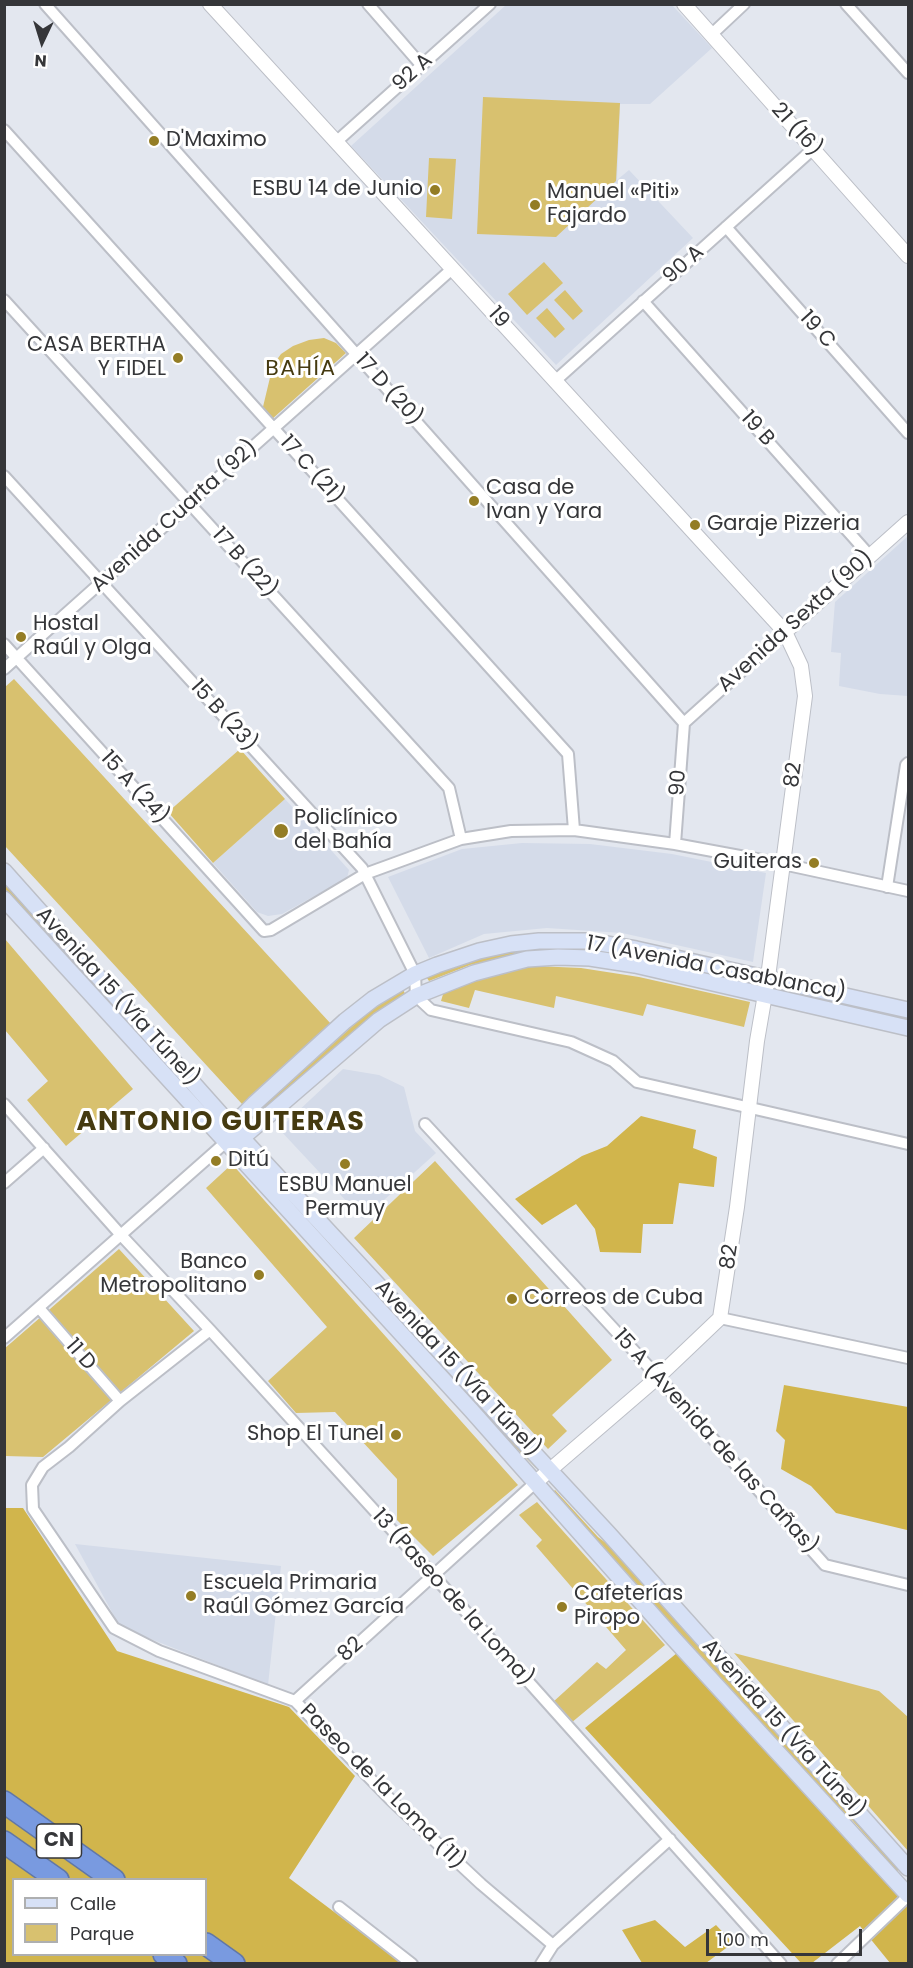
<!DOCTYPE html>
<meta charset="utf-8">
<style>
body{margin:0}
#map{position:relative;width:913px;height:1968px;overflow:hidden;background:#e3e7ef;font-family:Poppins,sans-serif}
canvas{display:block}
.frame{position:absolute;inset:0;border:6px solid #353639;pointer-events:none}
.legend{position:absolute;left:12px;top:1878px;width:195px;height:78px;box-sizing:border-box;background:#fff;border:2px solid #aeafb0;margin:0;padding:8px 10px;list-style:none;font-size:18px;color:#353639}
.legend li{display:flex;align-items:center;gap:12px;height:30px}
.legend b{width:30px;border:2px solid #aeafb0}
.north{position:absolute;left:12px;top:12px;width:60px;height:60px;-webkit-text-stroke:4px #fff;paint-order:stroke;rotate:184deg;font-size:16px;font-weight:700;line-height:24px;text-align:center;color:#353639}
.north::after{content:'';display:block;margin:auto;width:21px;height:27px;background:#353639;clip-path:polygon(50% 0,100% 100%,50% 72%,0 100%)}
.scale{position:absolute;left:706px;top:1929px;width:156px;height:27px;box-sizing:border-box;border:3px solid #353639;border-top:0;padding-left:8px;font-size:18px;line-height:21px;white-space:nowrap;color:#353639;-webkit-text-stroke:4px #fff;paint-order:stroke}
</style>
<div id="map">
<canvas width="913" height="1968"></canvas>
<div class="frame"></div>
<ul class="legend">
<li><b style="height:8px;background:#d7e1f6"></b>Calle</li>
<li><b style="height:16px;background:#d8c16f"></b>Parque</li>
</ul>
<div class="north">N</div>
<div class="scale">100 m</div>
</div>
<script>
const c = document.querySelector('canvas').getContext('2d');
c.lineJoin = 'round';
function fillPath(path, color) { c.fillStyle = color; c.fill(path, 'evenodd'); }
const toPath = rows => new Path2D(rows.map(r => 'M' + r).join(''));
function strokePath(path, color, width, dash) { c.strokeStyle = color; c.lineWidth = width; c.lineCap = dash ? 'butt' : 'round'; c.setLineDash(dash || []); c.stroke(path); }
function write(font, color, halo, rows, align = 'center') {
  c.font = font + ' Poppins,sans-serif'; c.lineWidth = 6; c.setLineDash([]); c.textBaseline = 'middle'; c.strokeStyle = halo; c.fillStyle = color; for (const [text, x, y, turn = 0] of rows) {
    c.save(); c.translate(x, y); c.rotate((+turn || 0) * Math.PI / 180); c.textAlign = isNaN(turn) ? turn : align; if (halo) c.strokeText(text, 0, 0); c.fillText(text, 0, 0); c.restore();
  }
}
const built = toPath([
 [506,5,672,5,712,48,650,104,620,104,617,180,629,170,693,238,556,365,351,146],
 [908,536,908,696,880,694,839,686,841,653,831,652,835,602],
 [285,799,349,870,347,878,282,914,268,916,257,912,213,863],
 [522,843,590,844,672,854,766,873,753,962,622,933,547,928,484,934,429,958,388,877,462,849],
 [343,1069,379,1075,404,1087,415,1131,436,1153,363,1219,279,1129],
 [75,1544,281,1566,268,1685,120,1627]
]);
const green = toPath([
 [483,97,620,103,616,181,556,237,477,234],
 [429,158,456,159,452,219,426,217],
 [544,262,563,283,527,315,508,294],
 [565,290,583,311,573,320,554,300],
 [547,308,565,329,555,338,536,318],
 [324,338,336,343,346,353,271,420,262,411,273,365,281,354,293,346,309,340],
 [14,679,331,1024,242,1104,5,846,5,687],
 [240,749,285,799,213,863,168,812],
 [4,884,18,898,30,906,174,1072,168,1069,88,982,5,889],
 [5,939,133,1089,66,1146,27,1100,48,1081,5,1030],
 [549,947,591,948,621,952,753,981,752,986,619,958,512,956,470,965,429,981,427,978,469,960,510,951],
 [535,966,581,968,639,977,750,1002,744,1027,647,1004,643,1016,556,996,554,1008,475,990,469,1008,441,1001,444,991,497,974],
 [403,989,405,994,366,1021,265,1111,262,1107,366,1014],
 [435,1161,612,1360,552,1415,567,1431,548,1449,354,1238],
 [232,1164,518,1485,433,1556,397,1520,397,1479,335,1412,296,1413,268,1381,327,1327,206,1188],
 [294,1206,301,1209,453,1377,537,1466,536,1468,479,1410],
 [119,1249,194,1331,43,1457,5,1456,4,1349],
 [555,1490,598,1537,618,1552,900,1869,897,1871,852,1820,843,1815,553,1492],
 [537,1502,665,1645,571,1723,553,1702,597,1662,606,1669,626,1650,536,1546,542,1540,519,1515],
 [734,1653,879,1691,908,1717,908,1851]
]);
const forest = toPath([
 [641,1116,696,1130,693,1148,717,1157,714,1187,679,1183,673,1224,643,1224,641,1253,600,1252,595,1229,576,1204,542,1225,515,1199,582,1156,607,1146],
 [784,1385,908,1407,908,1521,907,1530,836,1513,811,1486,781,1469,785,1440,776,1431],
 [4,1508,23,1508,117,1651,289,1707,355,1776,289,1878,402,1963,5,1964],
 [14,1880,206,1880,206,1954,14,1954],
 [677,1653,908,1900,908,1963,890,1963,860,1926,812,1963,801,1963,585,1728],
 [655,1920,685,1947,716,1925,733,1943,706,1963,642,1963,622,1930]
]);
const minor = toPath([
 [45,4,684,723],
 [368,4,422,66],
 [846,4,908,73],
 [711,35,744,4],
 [4,130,568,754,574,830],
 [336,142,490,4],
 [726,227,908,433],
 [4,300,449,788,461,839],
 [643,301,870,556],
 [555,381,813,149],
 [4,476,362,868,415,974,416,996,431,1010,571,1042,613,1061,637,1082,908,1144],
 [4,644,264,931,271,930,365,874,461,839,511,831,574,830,675,844,783,864,908,891],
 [4,669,452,269],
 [684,723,785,632],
 [675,844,684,723],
 [887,887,906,765,908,763],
 [4,1104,120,1234,210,1330,433,1575,781,1964],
 [425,1124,658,1377,825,1565,908,1585],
 [4,1183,44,1148],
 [39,1308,120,1401],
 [720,1318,908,1358],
 [210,1330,120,1401,69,1447,43,1467,32,1485,33,1509,114,1628,159,1651,295,1701,391,1800,481,1884,553,1945],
 [4,1338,226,1142],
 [295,1701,536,1482],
 [339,1907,412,1964],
 [541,1964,553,1945,670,1839],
 [837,1964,908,1896]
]);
const tertiary = toPath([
 [210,4,785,632,801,666,805,696,768,977,757,1041,737,1207,720,1318,658,1377,536,1482],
 [684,4,908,256],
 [785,632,908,522]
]);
const secondary = toPath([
 [4,871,242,1138,609,1534,908,1868],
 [4,899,471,1410,673,1638,908,1895],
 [229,1134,232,1126,254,1104,345,1021,373,999,415,974,437,965,479,951,511,944,539,941,588,941,636,949,908,1010],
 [233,1140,242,1138,379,1020,416,996,474,973,527,959,558,957,590,958,635,965,908,1028]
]);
const motorway = toPath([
 [4,1802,114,1880],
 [4,1842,58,1880],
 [206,1944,234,1964],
 [164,1954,176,1964]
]);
const markers = [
 [154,141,6,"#947d25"],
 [435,190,6,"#947d25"],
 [535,205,6,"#947d25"],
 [178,358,6,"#947d25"],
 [474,501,6,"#947d25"],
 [695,525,6,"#947d25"],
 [21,637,6,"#947d25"],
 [281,831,8,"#947d25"],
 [814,863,6,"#947d25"],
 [216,1161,6,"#947d25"],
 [345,1164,6,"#947d25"],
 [259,1275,6,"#947d25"],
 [512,1299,6,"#947d25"],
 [396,1435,6,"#947d25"],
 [191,1596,6,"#947d25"],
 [562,1607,6,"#947d25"]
];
const shields = [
 [59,1841,45]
];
const shieldNames = [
 ["CN",59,1841]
];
const streetNames = [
 ["92 A",413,73,-42],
 ["21 (16)",796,130,48],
 ["90 A",684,265,-42],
 ["19",498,318,48],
 ["19 C",817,330,48],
 ["17 D (20)",388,390,48],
 ["19 B",757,429,48],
 ["17 C (21)",311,470,48],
 ["Avenida Cuarta (92)",175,517,-42],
 ["17 B (22)",244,563,48],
 ["Avenida Sexta (90)",796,622,-42],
 ["15 B (23)",223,716,48],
 ["82",794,775,-82],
 ["90",679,783,-86],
 ["15 A (24)",134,788,48],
 ["17 (Avenida Casablanca)",716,969,11],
 ["Avenida 15 (Vía Túnel)",117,997,48],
 ["82",730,1257,-81],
 ["11 D",80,1355,49],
 ["Avenida 15 (Vía Túnel)",457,1369,47],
 ["15 A (Avenida de las Cañas)",715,1442,48],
 ["13 (Paseo de la Loma)",452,1598,48],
 ["82",351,1650,-42],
 ["Avenida 15 (Vía Túnel)",783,1729,48],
 ["Paseo de la Loma (11)",382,1787,45]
];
const poiNames = [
 ["D'Maximo",166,141],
 ["ESBU 14 de Junio",423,190,"right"],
 ["Manuel «Piti»",547,193],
 ["Fajardo",547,217],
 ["CASA BERTHA",166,346,"right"],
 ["Y FIDEL",166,370,"right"],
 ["Casa de",486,489],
 ["Ivan y Yara",486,513],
 ["Garaje Pizzeria",707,525],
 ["Hostal",33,625],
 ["Raúl y Olga",33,649],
 ["Policlínico",294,819],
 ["del Bahía",294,843],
 ["Guiteras",802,863,"right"],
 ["Ditú",228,1161],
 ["ESBU Manuel",345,1186,"center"],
 ["Permuy",345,1210,"center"],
 ["Banco",247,1263,"right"],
 ["Metropolitano",247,1287,"right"],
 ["Correos de Cuba",524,1299],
 ["Shop El Tunel",384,1435,"right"],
 ["Escuela Primaria",203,1584],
 ["Raúl Gómez García",203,1608],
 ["Cafeterías",574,1595],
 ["Piropo",574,1619]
];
const neighbourhoodNames = [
 ["BAHÍA",301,369]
];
const districtNames = [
 ["ANTONIO GUITERAS",221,1123]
];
fillPath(built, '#d4dbe9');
fillPath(green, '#d8c16f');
fillPath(forest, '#d1b54c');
strokePath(minor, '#bcbfc7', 14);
strokePath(tertiary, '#bcbfc7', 16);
strokePath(secondary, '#bcbfc7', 18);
strokePath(motorway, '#6177a6', 24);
strokePath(minor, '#fff', 10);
strokePath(tertiary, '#fff', 14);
strokePath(secondary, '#d7e1f6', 15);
strokePath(motorway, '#799ae0', 21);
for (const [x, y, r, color] of markers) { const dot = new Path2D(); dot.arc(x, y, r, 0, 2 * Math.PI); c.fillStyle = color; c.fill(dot); strokePath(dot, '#fff', 2); }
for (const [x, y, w] of shields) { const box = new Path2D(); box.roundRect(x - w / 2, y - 17, w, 34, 4.5); c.fillStyle = '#fff'; c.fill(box); strokePath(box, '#353639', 1.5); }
write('bold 20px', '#353639', null, shieldNames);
write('21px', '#353639', '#fff', streetNames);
write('21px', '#353639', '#fff', poiNames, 'left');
c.letterSpacing = '1.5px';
write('22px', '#453a10', '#fff', neighbourhoodNames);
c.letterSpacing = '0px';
c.letterSpacing = '1.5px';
write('bold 27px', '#453a10', '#fff', districtNames);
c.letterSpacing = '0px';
</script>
